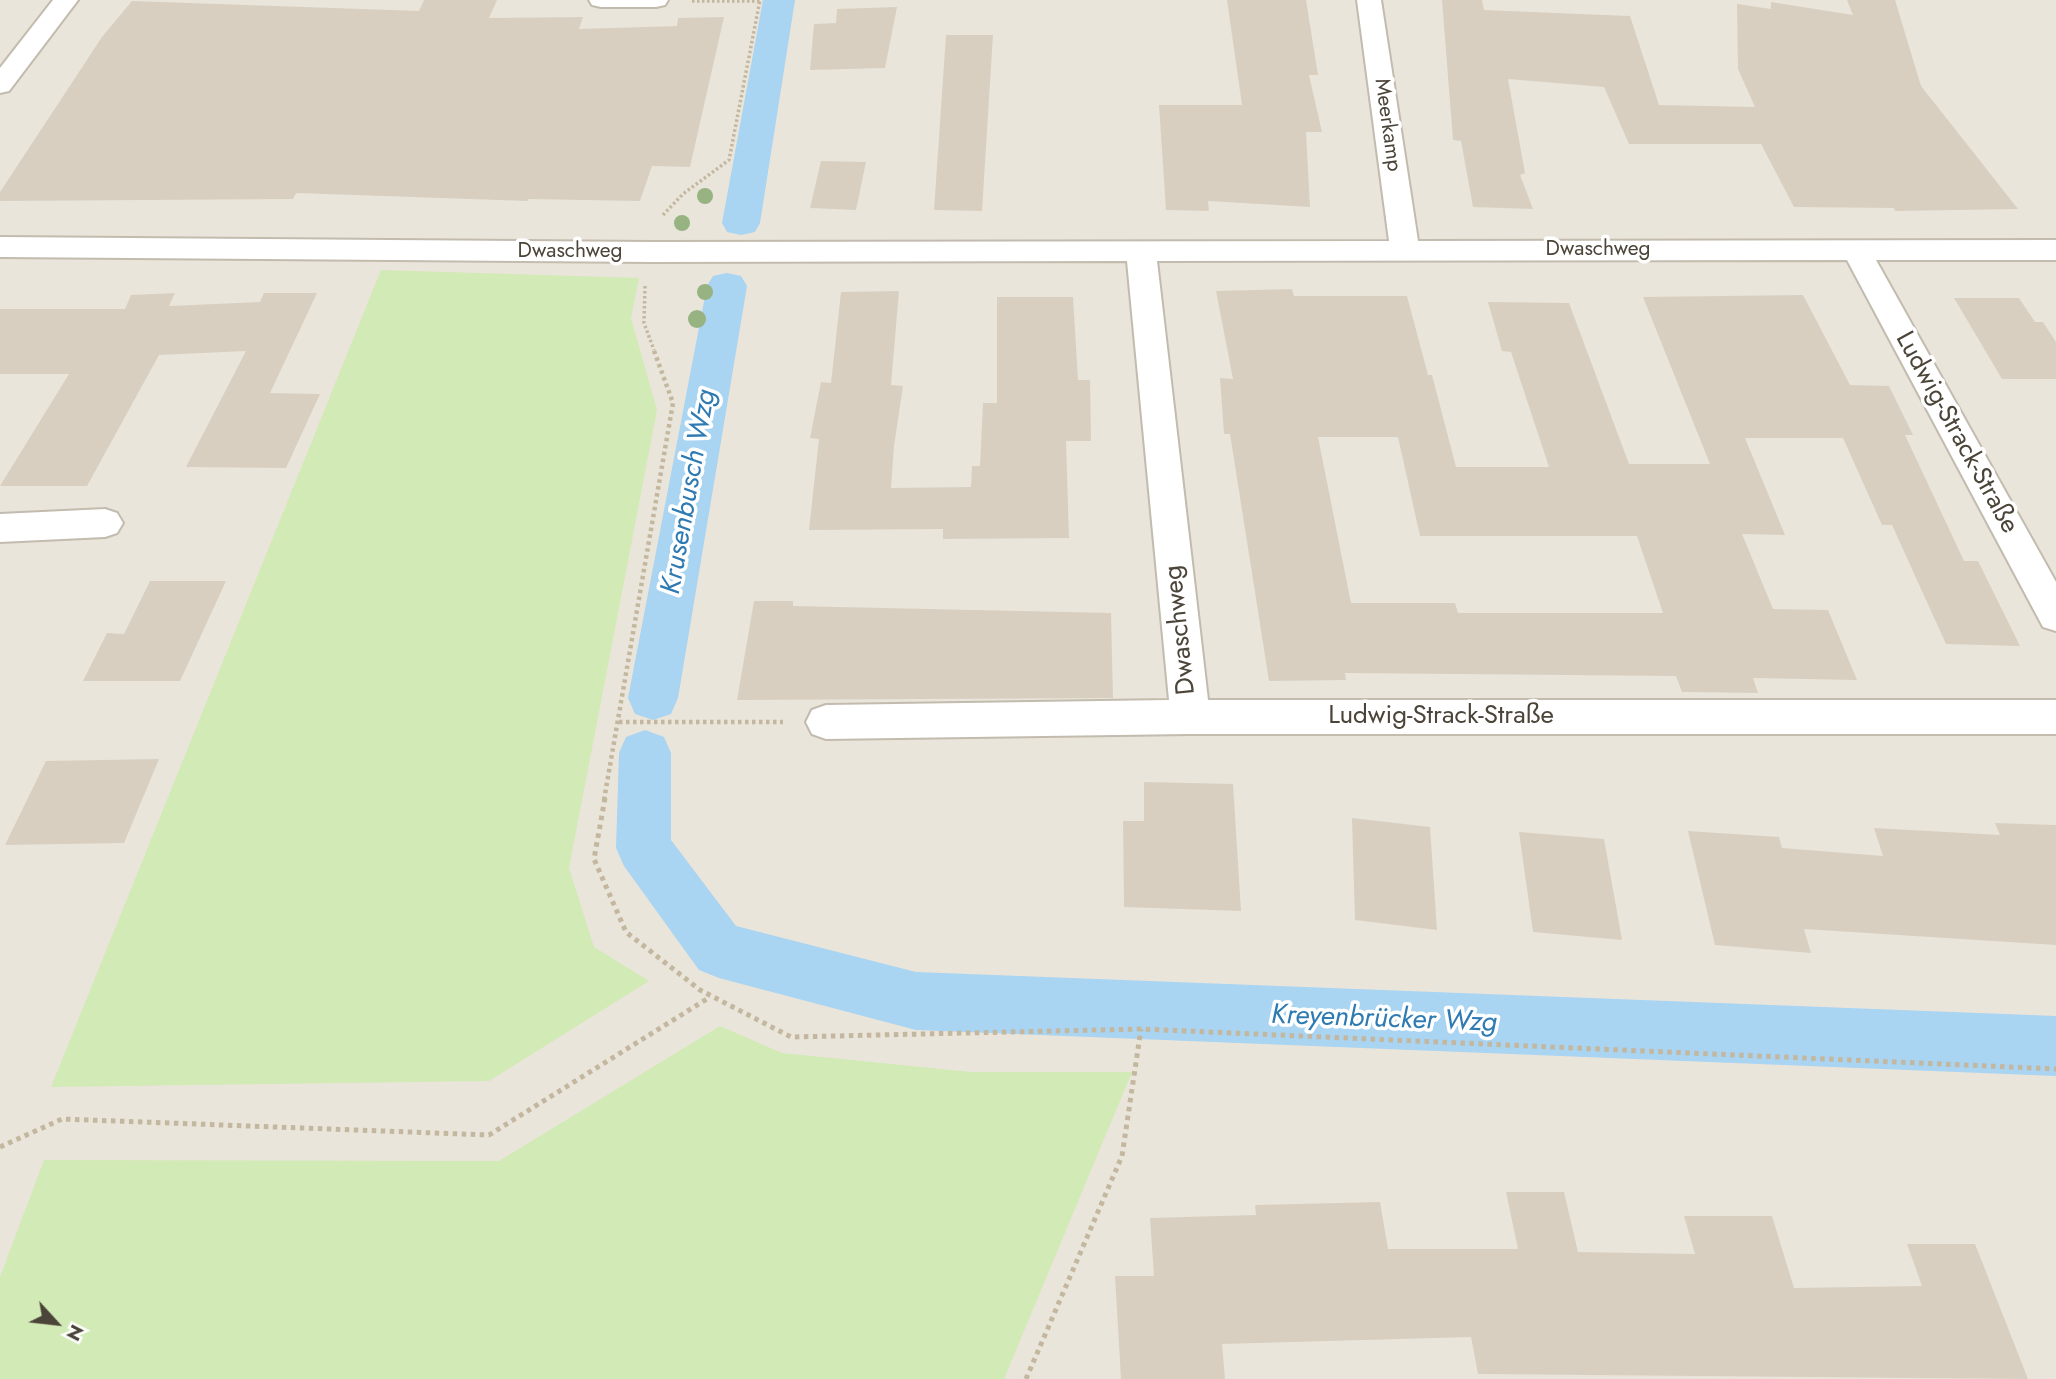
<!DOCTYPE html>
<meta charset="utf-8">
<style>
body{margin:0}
#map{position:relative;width:2056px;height:1379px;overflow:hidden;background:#f6f3ec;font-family:Jost,sans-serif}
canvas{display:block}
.north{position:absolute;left:21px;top:1288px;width:70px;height:70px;-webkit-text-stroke:5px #fff;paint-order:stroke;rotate:117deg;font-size:19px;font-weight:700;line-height:28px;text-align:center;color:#4b4439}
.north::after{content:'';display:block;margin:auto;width:24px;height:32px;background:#4b4439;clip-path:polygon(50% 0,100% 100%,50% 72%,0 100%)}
</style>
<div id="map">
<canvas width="2056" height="1379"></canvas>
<div class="north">N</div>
</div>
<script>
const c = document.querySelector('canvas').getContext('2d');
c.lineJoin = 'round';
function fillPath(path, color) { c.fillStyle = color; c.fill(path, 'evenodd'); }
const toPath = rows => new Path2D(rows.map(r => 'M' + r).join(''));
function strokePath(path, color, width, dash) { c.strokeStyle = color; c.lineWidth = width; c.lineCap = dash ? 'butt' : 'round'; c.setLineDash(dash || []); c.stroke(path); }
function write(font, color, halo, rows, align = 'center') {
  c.font = font + ' Jost,sans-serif'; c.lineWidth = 7; c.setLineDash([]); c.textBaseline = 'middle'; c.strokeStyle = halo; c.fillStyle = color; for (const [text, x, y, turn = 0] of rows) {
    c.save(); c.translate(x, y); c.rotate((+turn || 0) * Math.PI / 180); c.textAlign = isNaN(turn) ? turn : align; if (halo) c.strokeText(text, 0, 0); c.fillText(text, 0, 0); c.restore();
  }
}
const residential = toPath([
 [0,0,2056,0,2056,1379,0,1379]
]);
const green = toPath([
 [381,270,639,278,631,318,657,410,569,868,594,947,649,981,489,1081,51,1087],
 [720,1026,782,1053,971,1072,1132,1072,1004,1379,0,1379,0,1277,44,1160,499,1161]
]);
const canal = toPath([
 [763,0,795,0,760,223,755,232,741,235,727,232,722,223,763,0],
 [727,273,741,276,747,286,678,698,671,714,653,720,635,714,628,698,707,286,713,276,727,273],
 [645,730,664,737,671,753,671,840,736,926,916,972,2056,1016,2056,1076,916,1030,719,978,699,970,624,866,616,848,619,753,626,737,645,730]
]);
const building = toPath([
 [424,0,497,0,489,18,583,17,579,29,677,26,678,18,724,17,690,167,652,166,640,201,528,199,528,201,296,193,293,199,0,201,0,192,102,37,132,1,419,11],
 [1227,0,1306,0,1318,75,1309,75,1322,132,1306,132,1310,207,1208,201,1209,211,1166,210,1159,105,1242,105],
 [1442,0,1482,0,1484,10,1630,16,1659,105,1755,107,1738,69,1737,4,1771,9,1771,2,1853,15,1847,0,1895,0,1921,86,2018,209,1895,211,1894,208,1794,207,1761,144,1629,144,1604,87,1508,79,1525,173,1520,175,1533,209,1473,207,1461,141,1453,140],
 [897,7,885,68,810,70,814,24,836,23,837,9],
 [946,35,993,35,982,211,934,210],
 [821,161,866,162,856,210,810,208],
 [1292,289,1294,296,1407,296,1428,375,1432,375,1456,467,1549,467,1511,352,1502,351,1488,302,1569,303,1629,464,1710,464,1643,297,1803,295,1850,385,1889,386,1913,435,1905,435,1964,561,1978,561,2020,646,1946,644,1892,525,1882,525,1843,438,1745,438,1785,535,1742,534,1773,609,1828,610,1857,680,1753,678,1758,693,1682,692,1676,676,1345,673,1346,680,1269,681,1230,434,1224,434,1220,378,1233,379,1216,291],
 [1318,437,1398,437,1420,536,1637,536,1663,613,1458,613,1455,603,1351,603],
 [899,291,891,385,903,386,894,446,891,488,971,487,972,466,980,466,983,403,997,403,997,297,1073,297,1078,380,1090,380,1091,441,1066,441,1069,538,943,539,943,529,809,530,819,439,810,438,821,382,831,383,841,292],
 [175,293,169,306,260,302,264,293,317,293,270,393,320,394,286,468,186,467,246,351,159,355,87,486,0,486,69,374,0,374,0,309,125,309,131,295],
 [1954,298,2019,298,2035,322,2043,322,2056,342,2056,379,2002,379],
 [150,581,226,581,180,681,83,681,107,633,124,634],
 [754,601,793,601,793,606,1111,613,1113,698,737,700],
 [159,759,124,843,5,845,46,761],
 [1144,782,1233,784,1241,911,1124,907,1123,821,1144,821],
 [1352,818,1430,827,1437,930,1355,920],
 [1995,823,2056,825,2056,945,1804,929,1811,953,1715,945,1688,831,1779,837,1782,848,1883,856,1874,828,2000,835],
 [1519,832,1604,839,1622,940,1533,932],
 [1506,1192,1564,1192,1578,1252,1695,1254,1684,1216,1772,1216,1794,1288,1922,1286,1907,1244,1975,1244,2028,1379,1478,1374,1471,1337,1222,1344,1225,1379,1121,1379,1115,1276,1154,1276,1150,1218,1256,1215,1255,1205,1380,1202,1388,1249,1518,1249]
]);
const pathFar2 = toPath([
 [692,1,760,1],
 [663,215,683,194,729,160,760,0],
 [645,286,644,323,654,350]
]);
const pathFar1 = toPath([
 [619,722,783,722],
 [604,800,673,403,653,348]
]);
const path = toPath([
 [605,798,594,859,626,932,700,990,791,1037,1141,1029,2056,1069],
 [0,1147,62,1119,489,1135,710,997],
 [1026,1379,1122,1156,1141,1029]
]);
const street = toPath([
 [53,0,78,0,9,91,0,93,0,68,53,0],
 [589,0,668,0,665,5,656,7,601,7,592,5,589,0],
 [1357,0,1381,0,1418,241,2056,240,2056,260,1876,260,2056,582,2056,631,2043,627,1847,260,1157,261,1208,700,2056,700,2056,734,1190,734,826,739,812,734,806,722,812,710,826,705,1169,700,1127,261,652,262,0,257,0,237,652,242,1389,241,1357,0],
 [105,509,117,513,123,523,117,533,105,537,0,542,0,514,105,509]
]);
const trees = [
 [705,196,8],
 [682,223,8],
 [705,292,8],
 [697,319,9]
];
const farStreetnames = [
 ["Meerkamp",1387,125,82],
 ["Dwaschweg",1598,250],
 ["Dwaschweg",570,252]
];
const streetNames = [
 ["Ludwig-Strack-Straße",1956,433,61],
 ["Dwaschweg",1181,630,-96],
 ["Ludwig-Strack-Straße",1441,717]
];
const waterNames = [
 ["Krusenbusch Wzg",690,492,-80],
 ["Kreyenbrücker Wzg",1384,1020,2]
];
fillPath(residential, '#eae5da');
fillPath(green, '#d2eab5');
fillPath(canal, '#a9d4f2');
fillPath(building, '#d8cfc1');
strokePath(street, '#c2bbae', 4);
strokePath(pathFar2, '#c4b79f', 3.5, [2.5, 2.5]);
strokePath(pathFar1, '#c4b79f', 4.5, [3.5, 3.5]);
strokePath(path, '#c4b79f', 5, [4.5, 4.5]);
fillPath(street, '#fff');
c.fillStyle = '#97b381';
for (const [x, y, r] of trees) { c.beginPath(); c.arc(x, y, r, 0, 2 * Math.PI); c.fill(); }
write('21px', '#4b4439', '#fff', farStreetnames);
write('26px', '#4b4439', '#fff', streetNames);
write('italic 28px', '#2e7ab2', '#fff', waterNames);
</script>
